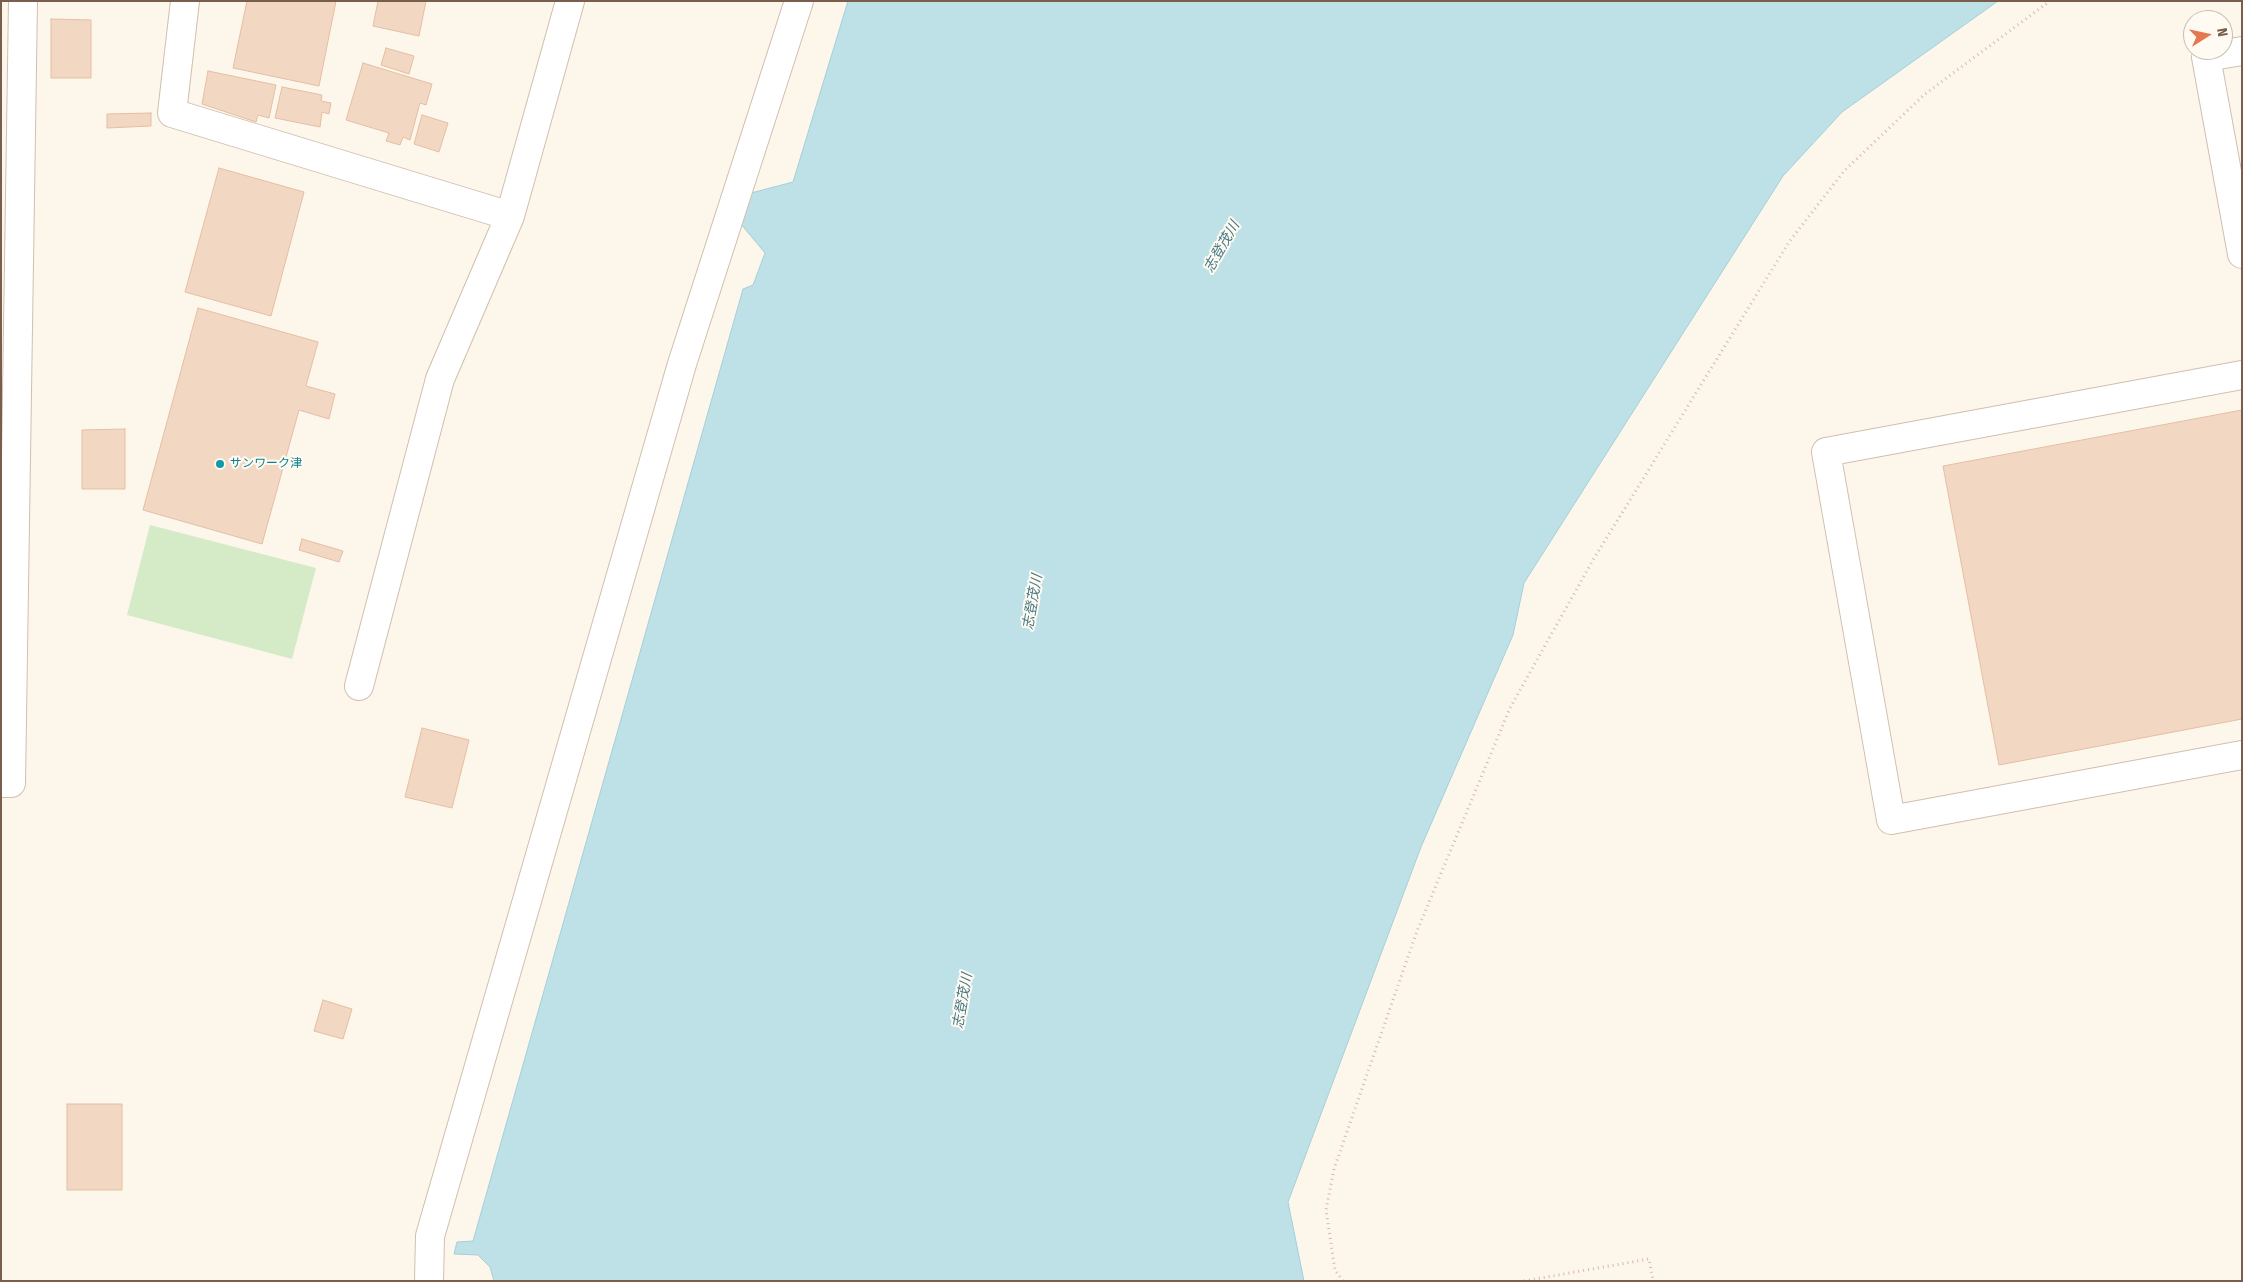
<!DOCTYPE html>
<meta charset="utf-8">
<style>
body{margin:0}
#map{position:relative;width:2243px;height:1282px;overflow:hidden;background:#fdf6eb;font-family:"Fira Sans Condensed",sans-serif}
canvas{display:block}
.frame{position:absolute;inset:0;border:2px solid #795e4d;pointer-events:none}
.north{position:absolute;left:2183px;top:10px;width:50px;height:50px;box-sizing:border-box;background:#fffaf2;border:1px solid #c9bcb0;border-radius:50%;rotate:80deg;font-size:14px;font-weight:700;line-height:20px;text-align:center;color:#795e4d}
.north::after{content:'';display:block;margin:auto;width:18px;height:22px;background:#e67851;clip-path:polygon(50% 0,100% 100%,50% 72%,0 100%)}
</style>
<div id="map">
<canvas width="2243" height="1282"></canvas>
<div class="frame"></div>
<div class="north">N</div>
</div>
<script>
const c = document.querySelector('canvas').getContext('2d');
c.lineJoin = 'round';
function fillPath(path, color) { c.fillStyle = color; c.fill(path, 'evenodd'); }
const toPath = rows => new Path2D(rows.map(r => 'M' + r).join(''));
function strokePath(path, color, width, dash) { c.strokeStyle = color; c.lineWidth = width; c.lineCap = dash ? 'butt' : 'round'; c.setLineDash(dash || []); c.stroke(path); }
function write(font, color, halo, rows, align = 'center') {
  c.font = font + ' "Fira Sans Condensed","Noto Sans JP",sans-serif'; c.lineWidth = 4; c.setLineDash([]); c.textBaseline = 'middle'; c.strokeStyle = halo; c.fillStyle = color; for (const [text, x, y, turn = 0] of rows) {
    c.save(); c.translate(x, y); c.rotate((+turn || 0) * Math.PI / 180); c.textAlign = isNaN(turn) ? turn : align; if (halo) c.strokeText(text, 0, 0); c.fillText(text, 0, 0); c.restore();
  }
}
const green = toPath([
 [150,525,316,568,292,659,127,615]
]);
const water = toPath([
 [848,1,1998,1,1842,112,1783,176,1524,583,1513,635,1421,847,1288,1202,1304,1281,494,1281,490,1267,478,1255,454,1254,457,1242,473,1241,743,289,753,285,765,253,740,223,751,193,793,182,848,1]
]);
const building = toPath([
 [247,1,336,1,319,86,233,68,247,1],
 [378,1,426,1,419,36,373,26,378,1],
 [51,19,91,20,91,78,51,78,51,19],
 [386,48,414,56,409,74,381,65,386,48],
 [363,63,432,84,426,105,420,103,410,140,403,137,400,145,386,141,389,133,346,120,363,63],
 [208,71,276,85,269,118,258,115,256,122,202,104,208,71],
 [282,87,322,95,321,101,331,103,329,114,322,112,320,127,275,118,282,87],
 [151,113,151,126,107,128,107,114,151,113],
 [422,115,448,123,439,152,414,144,422,115],
 [219,168,304,192,271,316,185,292,219,168],
 [198,308,318,342,306,386,335,394,329,419,299,410,262,544,143,510,198,308],
 [2242,410,2242,719,1999,765,1943,466,2242,410],
 [125,429,125,489,82,489,82,430,125,429],
 [302,539,343,551,339,562,299,550,302,539],
 [422,728,469,740,452,808,405,797,422,728],
 [323,1000,352,1009,343,1039,314,1031,323,1000],
 [67,1104,122,1104,122,1190,67,1190,67,1104]
]);
const path = toPath([
 [1343,1281,1335,1270,1326,1210,1334,1169,1417,931,1510,708,1593,560,1789,242,1844,171,1925,94,2050,1],
 [1524,1281,1649,1259,1653,1281]
]);
const minor = toPath([
 [185,1,172,113,510,216],
 [2242,51,2206,57,2242,254],
 [2242,375,1826,452,1891,820,2242,755],
 [359,686,440,379,510,216,570,1],
 [1,783,11,783,23,1],
 [429,1281,430,1236,682,364,799,1]
]);
const markers = [
 [220,464,5,"#0f9aa8"]
];
const cultureNames = [
 ["サンワーク津",230,464]
];
const waterNames = [
 ["志登茂川",1222,247,-60],
 ["志登茂川",1033,602,-80],
 ["志登茂川",963,1001,-80]
];
fillPath(green, '#d5ebc8');
fillPath(water, '#bee0e7');
strokePath(water, '#a4cfd9', 1);
fillPath(building, '#f2d7c2');
strokePath(building, '#e5bea2', 1);
strokePath(minor, '#d0bfaf', 30);
strokePath(path, '#d8baa4', 3, [1, 4]);
strokePath(minor, '#fff', 28);
for (const [x, y, r, color] of markers) { const dot = new Path2D(); dot.arc(x, y, r, 0, 2 * Math.PI); c.fillStyle = color; c.fill(dot); strokePath(dot, '#fffaf2', 2); }
write('12px', '#0d838f', '#fffaf2', cultureNames, 'left');
write('italic 14px', '#437784', '#fffaf2', waterNames);
</script>
